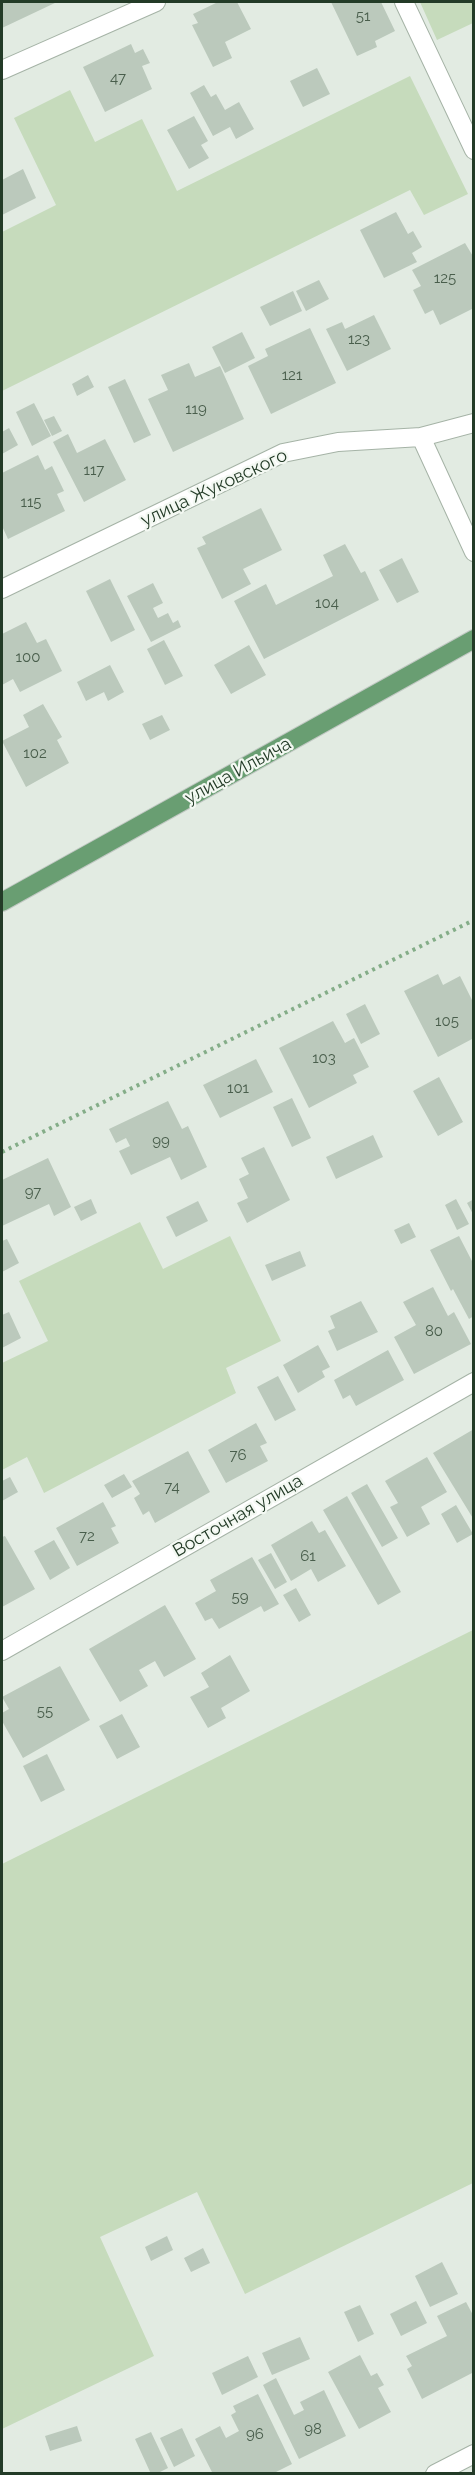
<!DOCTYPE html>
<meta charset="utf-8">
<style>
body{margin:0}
#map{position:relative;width:475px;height:2475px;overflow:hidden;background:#e2ebe2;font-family:Raleway,sans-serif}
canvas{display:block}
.frame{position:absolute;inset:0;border:3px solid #233b27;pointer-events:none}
</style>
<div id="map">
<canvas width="475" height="2475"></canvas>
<div class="frame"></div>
</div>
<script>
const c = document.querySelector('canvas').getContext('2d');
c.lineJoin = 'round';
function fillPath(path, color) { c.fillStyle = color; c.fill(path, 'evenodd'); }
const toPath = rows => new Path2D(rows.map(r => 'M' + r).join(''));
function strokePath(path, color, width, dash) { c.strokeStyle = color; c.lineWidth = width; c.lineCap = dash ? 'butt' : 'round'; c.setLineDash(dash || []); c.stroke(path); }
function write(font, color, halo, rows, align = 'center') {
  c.font = font + ' Raleway,sans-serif'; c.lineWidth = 4.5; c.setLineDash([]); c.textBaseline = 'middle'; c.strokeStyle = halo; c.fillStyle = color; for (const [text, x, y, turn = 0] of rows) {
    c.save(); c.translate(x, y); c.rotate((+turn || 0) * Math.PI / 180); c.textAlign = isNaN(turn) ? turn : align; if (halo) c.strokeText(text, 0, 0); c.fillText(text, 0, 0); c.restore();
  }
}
const green = toPath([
 [420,2,473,2,473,23,437,40],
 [410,76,468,194,424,215,410,190,2,391,2,232,56,205,14,118,70,90,95,142,142,119,177,191],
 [140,1222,163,1269,230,1236,281,1341,226,1368,236,1393,44,1493,27,1457,2,1470,2,1363,48,1341,19,1281],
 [473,1630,473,2183,245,2294,197,2192,100,2237,154,2356,2,2429,2,1864]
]);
const building = toPath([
 [2,2,57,2,2,28],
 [218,2,237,2,251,29,225,42,232,58,213,67,192,25,198,23,193,14],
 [331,2,381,2,395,31,375,41,377,47,357,56],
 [131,44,135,53,143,49,150,63,142,66,152,89,105,112,83,67],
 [317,68,330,94,303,107,290,81],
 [204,85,211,97,216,94,225,110,239,102,254,129,236,139,230,127,213,136,190,93],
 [194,116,208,141,201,145,209,158,189,169,167,130],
 [23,169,36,198,2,215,2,180],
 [396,212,408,234,413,231,422,247,412,253,417,262,384,278,360,230],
 [465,243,474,258,474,308,440,325,433,310,425,314,413,290,421,286,412,270],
 [319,280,329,299,306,311,296,291],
 [293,291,302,311,270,326,260,307],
 [374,315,391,349,347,371,326,329,342,322,345,329],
 [310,328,336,383,271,414,248,366,268,356,265,349],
 [242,332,255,358,225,373,212,347],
 [189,363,195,377,220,366,244,419,173,452,148,399,168,390,161,375],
 [88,375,94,387,77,396,72,384],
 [125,379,151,435,134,443,108,387],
 [34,403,51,436,32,446,16,412],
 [54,416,62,431,52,436,44,420],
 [9,428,18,445,2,454,2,432],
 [68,434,77,453,105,439,126,480,84,502,53,442],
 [38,455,45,470,52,466,64,491,57,494,65,511,8,539,2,526,2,473],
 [261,508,282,550,243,569,251,584,222,599,197,548,206,544,202,537],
 [345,544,361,573,365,571,379,600,264,659,234,601,266,584,276,605,333,576,323,555],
 [402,558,419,592,397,603,379,570],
 [110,579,135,630,111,642,86,591],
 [153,583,163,603,153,608,158,618,168,613,173,623,178,620,181,627,151,642,127,596],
 [26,622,37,643,46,639,62,671,20,692,13,679,2,685,2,634],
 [164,640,183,676,165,685,147,649],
 [249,645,266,675,231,694,214,665],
 [110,665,124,692,108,701,104,692,86,701,77,682],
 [43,704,62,737,57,740,69,763,26,787,2,741,29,727,23,715],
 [162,715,170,730,150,740,142,724],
 [438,974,443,985,460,976,474,1004,474,1038,438,1057,404,991],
 [365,1004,380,1034,361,1044,346,1014],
 [333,1021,345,1043,354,1038,369,1067,353,1075,357,1083,309,1108,279,1048],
 [256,1059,273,1092,220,1118,203,1085],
 [439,1077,463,1122,438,1136,413,1091],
 [292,1098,311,1138,292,1147,273,1107],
 [168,1101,182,1129,188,1126,207,1167,181,1180,170,1157,131,1175,119,1151,130,1146,126,1138,116,1143,109,1129],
 [373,1135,383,1157,336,1179,326,1157],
 [264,1147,290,1200,247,1223,237,1203,248,1198,239,1179,249,1174,241,1158],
 [48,1158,71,1207,54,1216,49,1204,2,1226,2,1180],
 [91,1199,97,1213,81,1221,74,1207],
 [456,1199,469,1224,457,1230,445,1205],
 [474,1199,474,1216,467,1203],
 [198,1201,208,1221,176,1237,166,1217],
 [409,1223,416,1237,401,1244,394,1230],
 [459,1236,474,1265,474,1316,469,1319,453,1289,451,1291,430,1250],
 [7,1239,19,1263,2,1272,2,1241],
 [300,1251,306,1266,272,1281,265,1265],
 [433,1287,448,1316,454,1312,471,1344,414,1374,394,1337,416,1325,403,1302],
 [361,1301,378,1332,337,1351,328,1331,335,1328,330,1316],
 [9,1312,21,1338,2,1348,2,1315],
 [318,1345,330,1367,322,1371,325,1377,298,1393,283,1365],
 [388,1350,404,1380,356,1406,350,1395,343,1399,334,1380],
 [278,1376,296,1410,275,1421,257,1387],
 [256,1423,267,1443,260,1446,268,1461,226,1483,208,1450],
 [474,1429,474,1520,433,1453],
 [188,1451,210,1492,155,1523,149,1511,143,1515,134,1498,140,1494,132,1481],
 [427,1457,447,1492,421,1507,430,1524,407,1537,390,1507,398,1503,385,1481],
 [124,1474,132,1487,112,1498,104,1485],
 [10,1477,18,1492,2,1501,2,1481],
 [367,1484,398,1538,382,1547,351,1493],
 [347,1496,401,1592,378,1605,323,1510],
 [103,1502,116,1526,111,1528,119,1543,77,1566,56,1528],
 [456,1505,473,1534,457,1543,441,1514],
 [312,1521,319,1533,325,1530,346,1566,318,1582,311,1569,291,1581,271,1545],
 [5,1536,35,1589,2,1607,2,1537],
 [54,1540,70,1568,50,1580,34,1551],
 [271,1553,287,1582,275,1589,258,1560],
 [252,1557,279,1604,264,1612,261,1606,219,1629,212,1618,205,1621,195,1603,216,1591,210,1580],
 [296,1588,311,1615,299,1622,283,1595],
 [165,1605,196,1659,164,1677,155,1661,139,1670,148,1686,120,1702,89,1649],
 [230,1655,250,1691,221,1708,226,1718,208,1728,190,1697,209,1687,201,1673],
 [60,1666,90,1720,23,1758,2,1721,2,1713,9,1709,2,1697],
 [122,1714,140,1747,117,1759,99,1726],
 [47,1754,65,1790,41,1802,23,1766],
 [167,2236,173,2250,151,2261,145,2247],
 [203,2248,210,2263,191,2272,184,2258],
 [442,2262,458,2294,430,2307,415,2276],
 [416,2301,427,2323,401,2336,390,2314],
 [466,2302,474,2317,474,2372,422,2399,407,2369,412,2366,406,2356,447,2336,437,2316],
 [360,2305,374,2334,358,2342,344,2312],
 [300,2337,310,2359,272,2375,262,2353],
 [360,2355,371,2376,377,2373,384,2385,378,2388,391,2412,359,2429,328,2372],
 [248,2356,258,2377,222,2395,212,2373],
 [276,2378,294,2415,304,2410,300,2402,324,2390,346,2436,299,2459,263,2385],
 [258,2394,292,2464,272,2474,213,2474,195,2439,220,2426,226,2438,239,2431,231,2415,236,2412,233,2406],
 [77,2426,82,2441,50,2451,45,2436],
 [182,2428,195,2456,174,2467,160,2438],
 [151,2432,168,2468,156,2474,151,2474,135,2439]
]);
const path = toPath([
 [2,1152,474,920]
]);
const minor = toPath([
 [404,2,474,150],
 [2,70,156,2],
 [421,437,474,552],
 [2,589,283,453,338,442,421,437,474,423],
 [2,1651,474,1382],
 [435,2474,474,2454]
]);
const primary = toPath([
 [2,902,474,639]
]);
const numberNames = [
 ["51",363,16],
 ["47",118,78],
 ["125",445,278],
 ["123",359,339],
 ["121",292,375],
 ["119",196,409],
 ["117",94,470],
 ["115",31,502],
 ["104",327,603],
 ["100",28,657],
 ["102",35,753],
 ["105",447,1021],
 ["103",324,1058],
 ["101",238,1088],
 ["99",161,1141],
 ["97",33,1192],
 ["80",434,1331],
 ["76",238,1455],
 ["74",172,1487],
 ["72",87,1536],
 ["61",308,1556],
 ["59",240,1597],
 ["55",45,1711],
 ["98",313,2429],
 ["96",255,2434]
];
const streetNames = [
 ["улица Жуковского",214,488,-25],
 ["улица Ильича",238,771,-29],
 ["Восточная улица",238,1516,-30]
];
fillPath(green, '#c6dbbc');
fillPath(building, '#bbc9bc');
strokePath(minor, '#a5b3a6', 20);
strokePath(primary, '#c1c8c3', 20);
strokePath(path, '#84ad88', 4, [3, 4.5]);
strokePath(minor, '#fff', 18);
strokePath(primary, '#699e72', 18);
write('15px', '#495e4c', null, numberNames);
write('18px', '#233b27', '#f3f8f2', streetNames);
</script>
